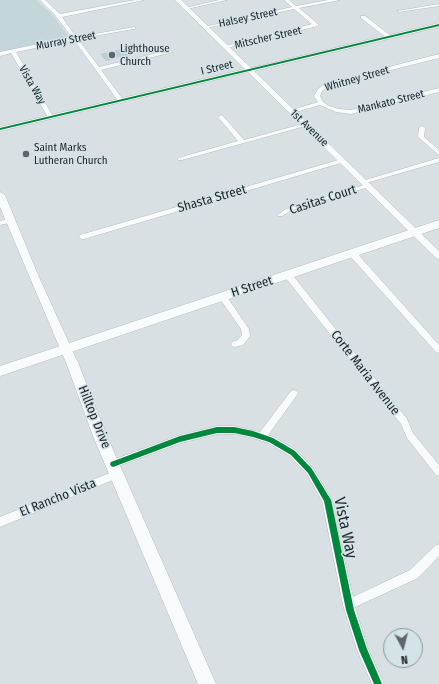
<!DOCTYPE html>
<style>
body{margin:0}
#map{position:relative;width:439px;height:684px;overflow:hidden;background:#d8e0e3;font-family:"Fira Sans Condensed",sans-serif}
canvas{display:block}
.north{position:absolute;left:383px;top:628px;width:40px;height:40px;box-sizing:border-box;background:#d3e3e8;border:1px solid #8b979a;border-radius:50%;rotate:173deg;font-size:11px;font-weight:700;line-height:16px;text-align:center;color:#1e2426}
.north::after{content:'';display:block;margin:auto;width:14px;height:18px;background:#5f6668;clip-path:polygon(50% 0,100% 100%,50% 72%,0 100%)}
</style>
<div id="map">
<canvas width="439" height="684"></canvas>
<div class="north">N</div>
</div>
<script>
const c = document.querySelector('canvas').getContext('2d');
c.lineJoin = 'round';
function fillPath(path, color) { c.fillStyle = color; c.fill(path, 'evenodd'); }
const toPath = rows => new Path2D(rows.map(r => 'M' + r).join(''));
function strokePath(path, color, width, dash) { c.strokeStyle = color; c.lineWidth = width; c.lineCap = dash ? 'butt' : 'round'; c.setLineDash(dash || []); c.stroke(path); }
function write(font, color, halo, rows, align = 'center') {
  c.font = font + ' "Fira Sans Condensed",sans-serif'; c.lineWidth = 3; c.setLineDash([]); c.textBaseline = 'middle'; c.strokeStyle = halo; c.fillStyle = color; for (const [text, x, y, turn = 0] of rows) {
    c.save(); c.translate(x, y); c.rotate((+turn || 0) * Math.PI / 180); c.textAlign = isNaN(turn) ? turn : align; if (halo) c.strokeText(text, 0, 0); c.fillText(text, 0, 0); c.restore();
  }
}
const built = toPath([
 [0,0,36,0,51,13,69,37,0,52]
]);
const building = toPath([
 [127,48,133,55,111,58,112,60,106,61,100,54]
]);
const minor = toPath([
 [40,0,45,0,60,14,135,0,144,0,62,17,76,37,135,27,135,29,133,29,78,39,99,67,170,50,173,52,101,70,124,101,121,103,119,102,74,40,16,52,54,118,49,119,11,53,0,56,0,52,72,37,55,15,40,0],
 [219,0,227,0,187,9,185,8,219,0],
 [284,0,289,0,296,6,328,0,340,0,299,8,318,24,318,26,227,48,225,48,225,46,312,24,294,9,206,28,204,27,292,7,284,0],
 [439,4,439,6,399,12,397,11,439,4],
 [361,16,365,16,391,36,391,38,387,38,361,18,361,16],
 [439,54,439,58,331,85,322,91,320,96,323,102,329,106,339,109,351,110,439,88,439,92,351,114,336,112,320,105,292,113,289,111,318,102,314,96,318,89,327,83,439,54],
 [221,115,223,116,244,140,306,123,309,125,182,160,178,160,178,158,238,141,218,117,221,115],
 [422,126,425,128,424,137,439,150,439,155,418,137,419,128,422,126],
 [439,158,439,162,366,183,364,184,361,182,362,181,439,158],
 [342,159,345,161,344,162,84,239,82,239,79,237,80,235,342,159],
 [367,184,370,186,369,187,290,211,282,216,278,216,277,215,286,209,367,184],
 [11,218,13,218,13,222,0,225,0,221,11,218],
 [349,251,355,251,439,345,439,353,436,352,349,255,348,253,349,251],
 [288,272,291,273,407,419,413,433,439,465,439,476,436,475,407,438,401,424,285,277,284,275,288,272],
 [222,293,225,294,249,329,250,336,243,345,235,347,232,346,231,344,232,342,238,340,242,335,241,329,218,296,222,293],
 [294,390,297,391,298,393,297,395,268,435,274,437,296,450,313,468,330,497,353,597,410,570,435,546,439,544,439,556,418,578,355,607,368,649,384,684,372,684,357,650,343,605,322,501,307,474,290,456,268,443,253,438,234,434,217,434,181,443,113,468,110,467,108,464,110,461,180,435,217,426,234,426,260,432,291,391,294,390],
 [117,470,120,471,122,474,120,477,0,527,0,517,117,470]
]);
const tertiary = toPath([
 [175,0,181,0,251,68,439,23,439,27,254,71,439,251,439,259,436,258,248,72,0,131,0,127,245,69,175,0]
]);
const secondary = toPath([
 [0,192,5,195,38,275,79,365,107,436,216,684,198,684,93,436,67,365,0,207,0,192]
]);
const primary = toPath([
 [439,220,439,228,0,376,0,366,439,220]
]);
const cycleway = toPath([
 [439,24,439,26,0,130,0,128,439,24],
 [217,427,234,427,253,431,273,438,295,451,312,469,331,500,354,610,367,649,382,684,374,684,359,650,346,610,324,501,308,473,291,455,269,442,253,437,234,433,217,433,180,442,113,467,111,466,110,464,111,462,180,436,217,427]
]);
const markers = [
 [112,55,4,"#5f6668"],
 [26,154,4,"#5f6668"]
];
const farStreetnames = [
 ["Halsey Street",248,18,-12],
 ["Mitscher Street",268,38,-13],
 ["Murray Street",66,41,-11],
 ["I Street",217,68,-13],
 ["Whitney Street",357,79,-16],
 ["Vista Way",32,85,60],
 ["Mankato Street",391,102,-14],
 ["1st Avenue",309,128,44]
];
const farPoinames = [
 ["Lighthouse",120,49],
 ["Church",120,62],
 ["Saint Marks",34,148],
 ["Lutheran Church",34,161]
];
const streetNames = [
 ["Shasta Street",212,199,-16],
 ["Casitas Court",323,200,-18],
 ["H Street",252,287,-18],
 ["Corte Maria Avenue",365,373,52],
 ["Hilltop Drive",94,417,68],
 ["El Rancho Vista",58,498,-22]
];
const nearStreetnames = [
 ["Vista Way",345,528,78]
];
fillPath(built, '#c4d6da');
fillPath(building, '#bbcdd7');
strokePath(minor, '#b5bcbe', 1);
strokePath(tertiary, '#b5bcbe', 1);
strokePath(secondary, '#b5bcbe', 1);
strokePath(primary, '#b5bcbe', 1);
fillPath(minor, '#f9fafb');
fillPath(tertiary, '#f9fafb');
fillPath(secondary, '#f9fafb');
fillPath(primary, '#f9fafb');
fillPath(cycleway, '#00873e');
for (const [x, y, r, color] of markers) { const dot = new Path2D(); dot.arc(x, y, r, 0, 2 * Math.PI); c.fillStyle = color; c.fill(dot); strokePath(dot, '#d3e3e8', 1.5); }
write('11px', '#1e2426', '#d3e3e8', farStreetnames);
write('11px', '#1e2426', '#d3e3e8', farPoinames, 'left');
write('13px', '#1e2426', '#d3e3e8', streetNames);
write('16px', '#1e2426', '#d3e3e8', nearStreetnames);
</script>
